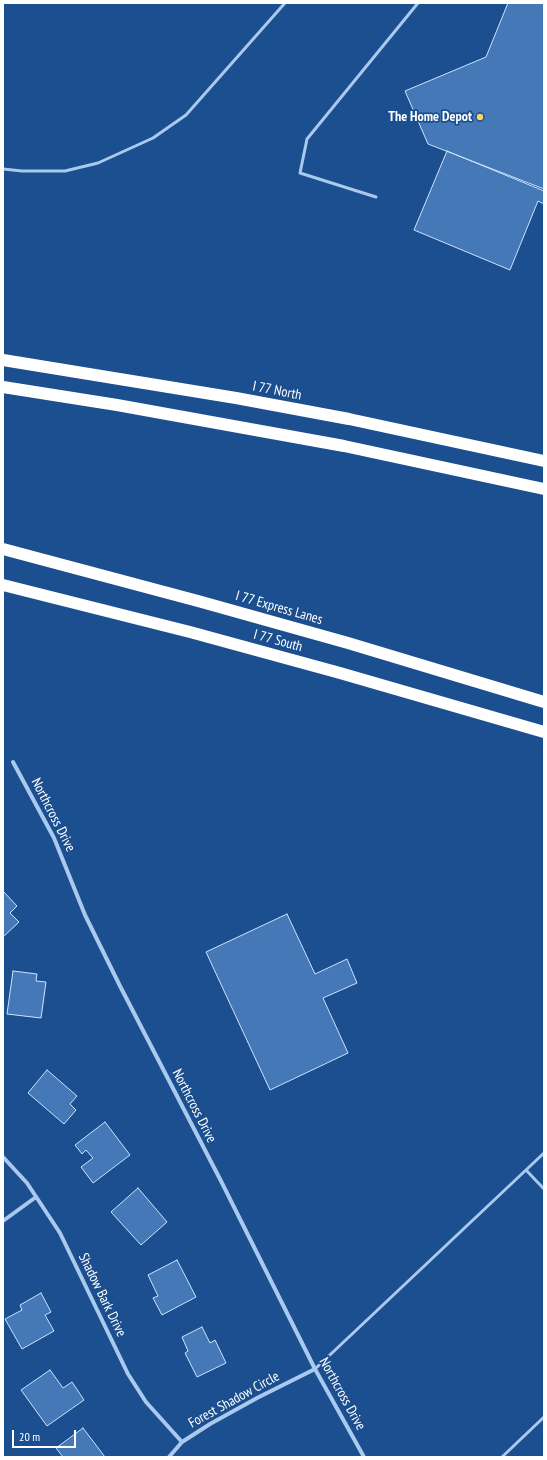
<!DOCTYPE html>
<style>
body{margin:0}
#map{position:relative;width:547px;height:1460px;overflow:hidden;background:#1b4f8f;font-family:"PT Sans Narrow",sans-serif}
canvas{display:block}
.frame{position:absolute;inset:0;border:4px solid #fff;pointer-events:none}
.scale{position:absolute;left:12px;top:1430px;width:64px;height:18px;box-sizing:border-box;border:2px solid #fff;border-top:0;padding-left:5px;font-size:12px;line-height:14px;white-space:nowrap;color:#fff;-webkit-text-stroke:3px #1b4f8f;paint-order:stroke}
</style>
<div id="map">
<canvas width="547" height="1460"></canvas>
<div class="frame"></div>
<div class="scale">20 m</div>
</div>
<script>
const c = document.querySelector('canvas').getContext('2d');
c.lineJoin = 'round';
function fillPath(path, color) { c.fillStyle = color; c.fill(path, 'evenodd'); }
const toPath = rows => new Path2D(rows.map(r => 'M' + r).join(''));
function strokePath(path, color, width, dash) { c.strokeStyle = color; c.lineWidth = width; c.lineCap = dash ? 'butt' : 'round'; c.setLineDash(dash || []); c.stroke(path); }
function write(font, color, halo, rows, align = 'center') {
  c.font = font + ' "PT Sans Narrow",sans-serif'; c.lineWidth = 3.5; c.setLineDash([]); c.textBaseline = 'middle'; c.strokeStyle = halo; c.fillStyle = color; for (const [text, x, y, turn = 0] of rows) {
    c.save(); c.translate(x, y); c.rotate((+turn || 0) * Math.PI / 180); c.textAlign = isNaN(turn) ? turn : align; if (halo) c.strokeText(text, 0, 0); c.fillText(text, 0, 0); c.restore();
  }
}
const building = toPath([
 [508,3,544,3,544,189,428,144,405,91,486,57,508,3],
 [447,151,544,191,544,204,538,201,510,270,414,230,447,151],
 [3,891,17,906,10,913,19,922,3,937,3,891],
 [287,914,315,974,347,959,357,983,323,998,348,1053,270,1090,206,952,287,914],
 [13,971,37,974,36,981,46,982,41,1018,7,1014,13,971],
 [47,1070,77,1096,70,1104,76,1110,64,1124,28,1093,47,1070],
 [105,1122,130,1155,93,1183,81,1167,93,1158,86,1150,82,1154,75,1145,105,1122],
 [138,1188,167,1222,141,1245,111,1212,138,1188],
 [177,1260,196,1297,162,1315,153,1298,158,1296,148,1275,177,1260],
 [41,1293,51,1312,45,1315,54,1331,22,1349,5,1319,22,1310,20,1305,41,1293],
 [202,1327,210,1343,215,1340,226,1363,197,1377,185,1353,188,1351,182,1337,202,1327],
 [50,1370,63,1388,72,1382,84,1400,47,1426,21,1390,50,1370],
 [83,1428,105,1457,63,1457,56,1448,83,1428]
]);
const service = toPath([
 [3,169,22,171,65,171,98,163,153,138,186,115,285,3],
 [376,197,300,173,307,139,418,3],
 [526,1170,544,1189],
 [315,1369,544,1153],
 [502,1457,544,1417]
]);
const minor = toPath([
 [13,762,54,838,85,915,120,986,221,1181,315,1369,364,1457],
 [3,1157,27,1183,60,1233,128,1374,146,1402,182,1442],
 [3,1221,36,1197],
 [169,1457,182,1442,210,1424,257,1398,315,1369]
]);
const motorway = toPath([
 [3,360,236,398,349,419,544,461],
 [3,387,117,405,344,446,544,489],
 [3,549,198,601,348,643,544,702],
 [3,585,190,632,340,673,544,732]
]);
const markers = [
 [480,117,4,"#ffd166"]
];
const poiNames = [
 ["The Home Depot",472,117]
];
const streetNames = [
 ["I 77 North",277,391,11],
 ["I 77 Express Lanes",279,608,16],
 ["I 77 South",278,641,15],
 ["Northcross Drive",53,815,63],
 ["Northcross Drive",194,1106,63],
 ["Shadow Bark Drive",102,1295,64],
 ["Northcross Drive",342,1394,61],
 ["Forest Shadow Circle",234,1400,-29]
];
fillPath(building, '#4478b7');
strokePath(building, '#cfe3fa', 1);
strokePath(service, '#a9c9ee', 3);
strokePath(minor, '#a9c9ee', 4);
strokePath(motorway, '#fff', 12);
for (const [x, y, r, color] of markers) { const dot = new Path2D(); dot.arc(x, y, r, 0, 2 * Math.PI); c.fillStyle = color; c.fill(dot); strokePath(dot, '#1b4f8f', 1.5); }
write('bold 14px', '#fff', '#1b4f8f', poiNames, 'right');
write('14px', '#fff', '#1b4f8f', streetNames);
</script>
